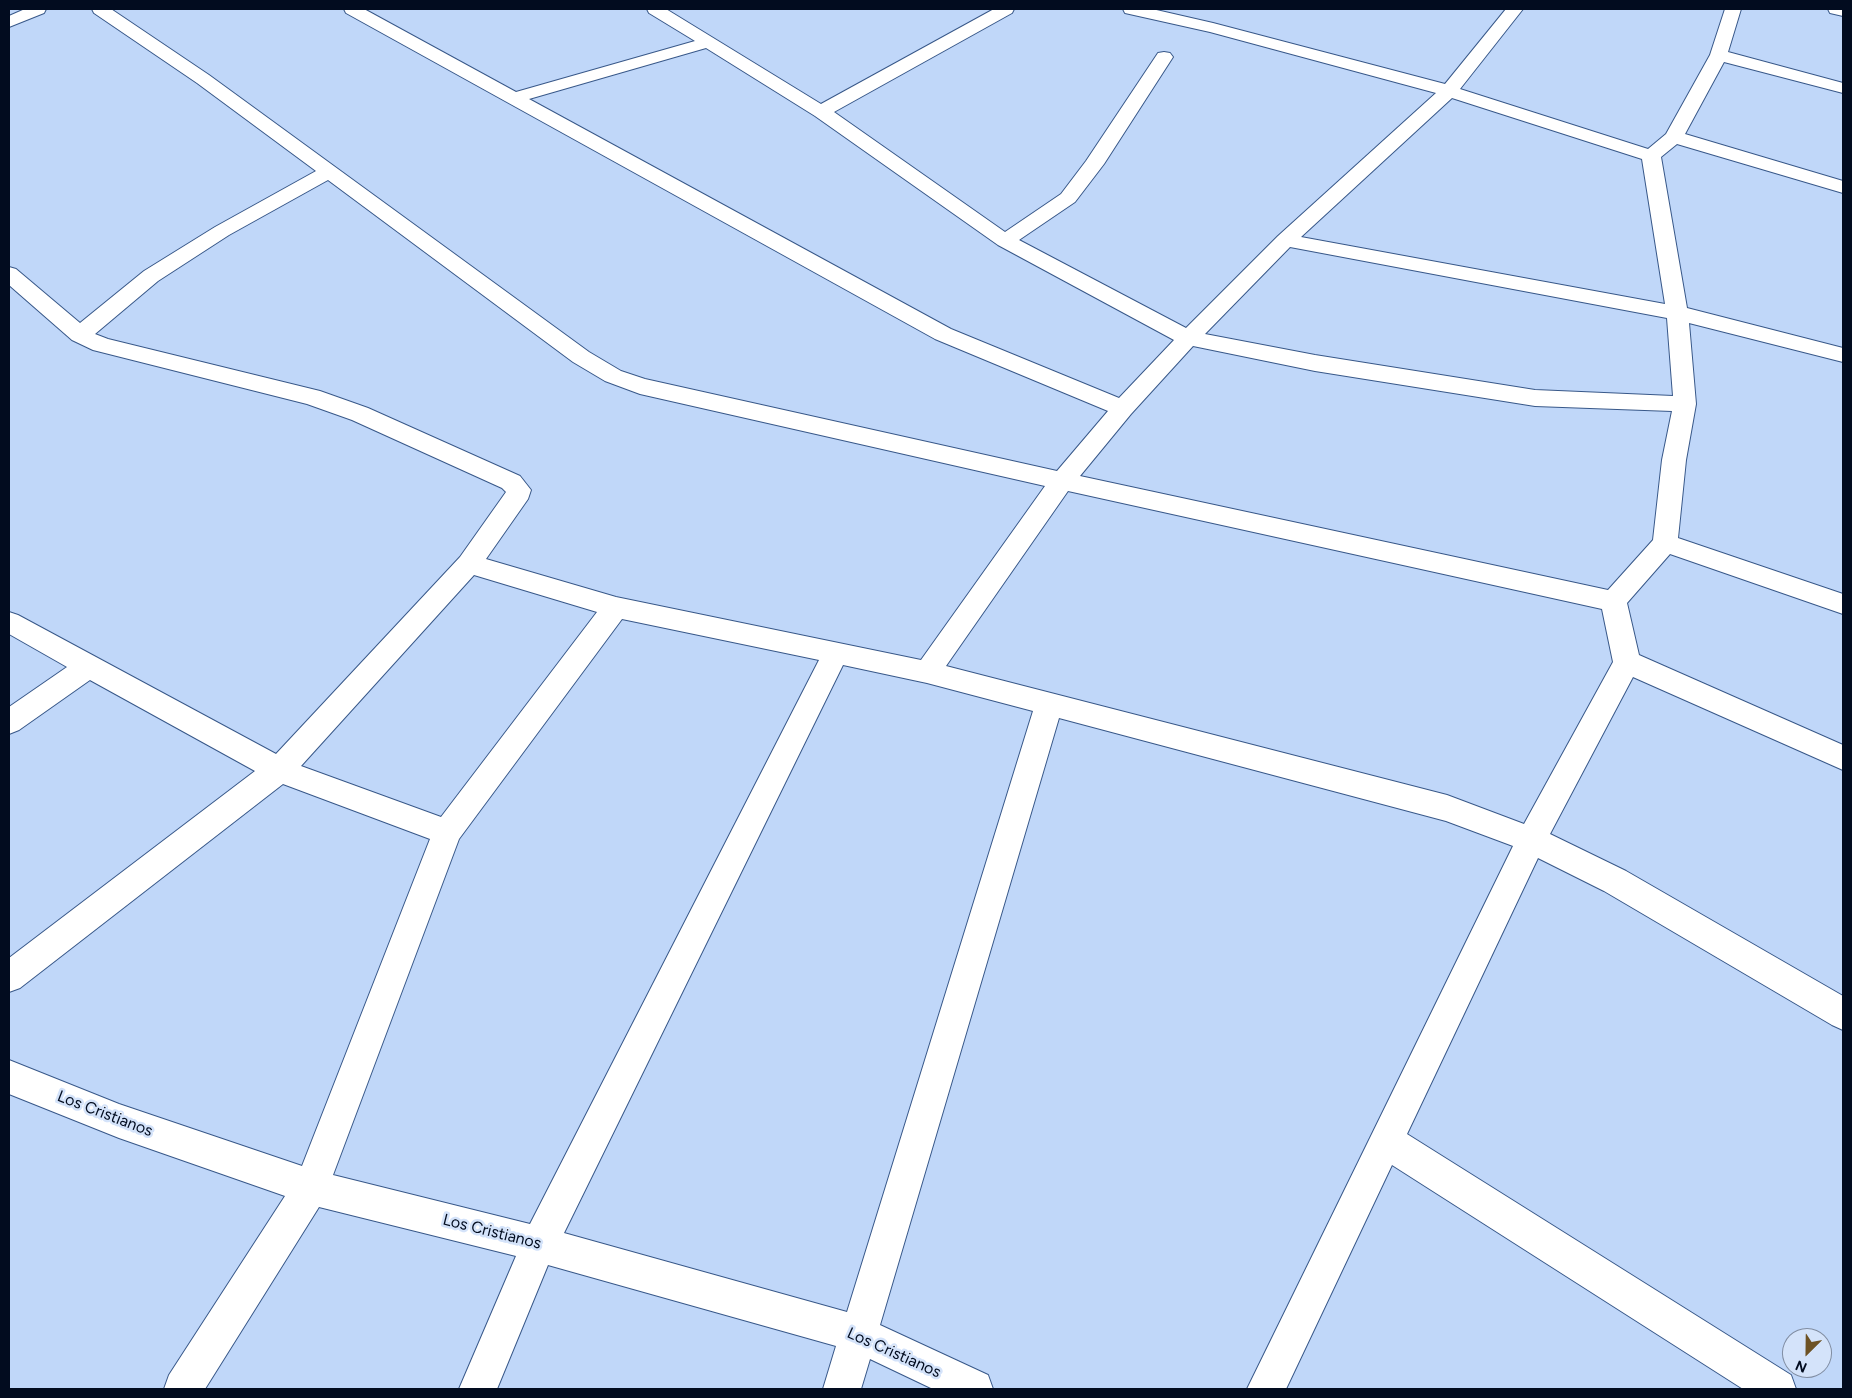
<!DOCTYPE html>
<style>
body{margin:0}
#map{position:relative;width:1852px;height:1398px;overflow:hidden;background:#c0d7f9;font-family:Figtree,sans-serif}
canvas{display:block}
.frame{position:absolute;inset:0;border:10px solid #020c1f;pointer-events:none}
.north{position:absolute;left:1782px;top:1328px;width:50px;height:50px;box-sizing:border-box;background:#d4e3fa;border:1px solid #808da2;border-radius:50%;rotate:203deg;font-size:14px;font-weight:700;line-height:20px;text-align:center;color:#020c1f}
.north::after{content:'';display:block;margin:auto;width:18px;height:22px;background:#6d5224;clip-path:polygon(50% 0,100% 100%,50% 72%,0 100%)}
</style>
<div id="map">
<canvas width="1852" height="1398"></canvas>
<div class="frame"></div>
<div class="north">N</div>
</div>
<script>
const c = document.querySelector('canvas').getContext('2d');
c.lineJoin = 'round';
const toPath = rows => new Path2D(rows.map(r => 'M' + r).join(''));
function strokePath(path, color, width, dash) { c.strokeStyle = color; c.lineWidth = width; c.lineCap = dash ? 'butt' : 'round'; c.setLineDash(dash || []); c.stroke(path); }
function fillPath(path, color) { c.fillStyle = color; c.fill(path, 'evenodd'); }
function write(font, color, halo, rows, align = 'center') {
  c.font = font + ' Figtree,sans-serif'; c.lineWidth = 5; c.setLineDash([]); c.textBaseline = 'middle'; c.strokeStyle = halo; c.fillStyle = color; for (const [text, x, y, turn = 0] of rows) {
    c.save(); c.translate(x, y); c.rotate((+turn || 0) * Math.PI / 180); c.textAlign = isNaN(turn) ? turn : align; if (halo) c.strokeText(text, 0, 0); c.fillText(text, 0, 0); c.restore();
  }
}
const street = toPath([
 [92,9,111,9,209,75,589,352,621,371,645,379,1057,471,1108,411,935,339,346,13,344,9,364,9,516,92,695,41,649,13,647,9,666,9,821,104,994,9,1014,9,1012,13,834,112,1005,232,1061,194,1086,161,1158,53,1164,52,1170,53,1173,57,1104,164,1075,202,1019,240,1186,328,1278,236,1436,93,1210,32,1125,13,1123,9,1152,9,1213,23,1445,84,1506,9,1523,9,1460,89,1648,149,1666,134,1710,55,1725,9,1741,9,1728,52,1843,83,1843,93,1724,62,1685,134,1843,181,1843,193,1677,144,1661,157,1687,308,1843,348,1843,362,1689,323,1696,404,1686,460,1678,538,1843,594,1843,614,1670,554,1627,603,1639,655,1843,745,1843,770,1633,677,1550,834,1626,871,1843,996,1843,1030,1832,1025,1604,891,1538,858,1407,1134,1791,1375,1796,1389,1743,1389,1392,1165,1286,1389,1247,1389,1513,846,1446,821,1059,718,880,1325,988,1375,993,1389,933,1389,870,1359,861,1389,823,1389,836,1346,548,1265,497,1389,459,1389,516,1256,319,1207,205,1389,164,1389,169,1375,285,1196,119,1138,9,1094,9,1060,119,1104,302,1166,430,839,283,784,20,988,9,992,9,958,255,771,90,680,19,730,9,734,9,707,67,667,9,634,9,612,18,615,276,754,460,557,506,492,502,488,352,420,307,404,93,350,72,340,9,285,9,267,16,269,80,323,144,271,215,227,316,171,197,83,94,13,92,9],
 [706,48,815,116,998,245,1174,340,1119,398,951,329,529,99,706,48],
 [1452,98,1642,159,1665,304,1301,237,1452,98],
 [328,180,573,362,605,381,640,394,1045,486,921,660,616,597,486,559,528,499,531,490,520,476,368,408,320,391,108,339,95,334,158,281,229,235,328,180],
 [1290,247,1667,318,1673,396,1535,390,1315,355,1205,334,1290,247],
 [1193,346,1315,371,1535,406,1672,411,1662,460,1653,540,1608,590,1080,476,1131,414,1193,346],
 [1068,491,1602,609,1613,662,1524,824,1447,795,946,666,1068,491],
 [474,575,597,612,441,817,301,766,474,575],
 [622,619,819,660,530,1224,333,1175,459,839,622,619],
 [843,665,927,683,1033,711,847,1312,564,1233,843,665],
 [1828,9,1843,9,1843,16,1830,13,1828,9]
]);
const secondary = toPath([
 [25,9,46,9,44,13,9,27,9,16,25,9]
]);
const nearStreetnames = [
 ["Los Cristianos",105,1114,21],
 ["Los Cristianos",492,1232,14],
 ["Los Cristianos",894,1353,24]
];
strokePath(street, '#385889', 2);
strokePath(secondary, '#385889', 2);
fillPath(street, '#fff');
fillPath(secondary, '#fff');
write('16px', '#020c1f', '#d4e3fa', nearStreetnames);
</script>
